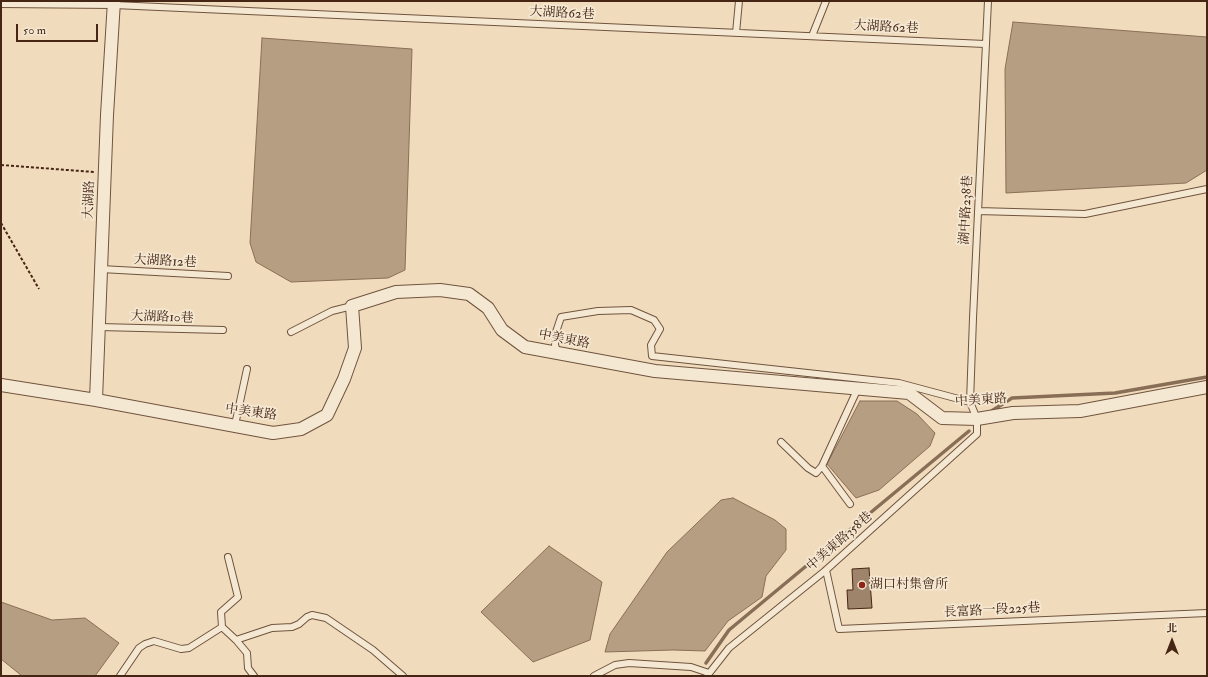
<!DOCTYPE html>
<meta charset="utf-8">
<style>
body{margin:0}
#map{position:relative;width:1208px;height:677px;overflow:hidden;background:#f0dcbc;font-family:"IM FELL Double Pica","Noto Serif TC",serif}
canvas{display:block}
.frame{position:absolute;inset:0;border:2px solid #452514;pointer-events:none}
.north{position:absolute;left:1152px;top:621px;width:40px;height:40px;-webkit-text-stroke:3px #f5e8d3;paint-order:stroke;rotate:0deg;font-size:11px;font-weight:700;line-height:16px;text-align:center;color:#452514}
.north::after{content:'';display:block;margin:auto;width:14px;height:18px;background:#452514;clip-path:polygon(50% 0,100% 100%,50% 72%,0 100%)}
.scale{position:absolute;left:16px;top:24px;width:82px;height:18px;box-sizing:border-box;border:2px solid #452514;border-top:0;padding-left:5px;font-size:12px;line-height:14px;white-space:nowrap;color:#452514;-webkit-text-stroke:3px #f5e8d3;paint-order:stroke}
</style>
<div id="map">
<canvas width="1208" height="677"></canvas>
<div class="frame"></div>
<div class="north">北</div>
<div class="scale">50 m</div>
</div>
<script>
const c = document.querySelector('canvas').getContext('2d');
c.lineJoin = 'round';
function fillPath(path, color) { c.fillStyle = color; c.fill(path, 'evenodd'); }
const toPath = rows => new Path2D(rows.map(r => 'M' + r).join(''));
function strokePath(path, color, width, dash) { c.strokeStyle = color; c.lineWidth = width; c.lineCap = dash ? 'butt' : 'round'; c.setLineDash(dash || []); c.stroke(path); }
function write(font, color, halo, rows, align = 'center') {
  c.font = font + ' "IM FELL Double Pica","Noto Serif TC",serif'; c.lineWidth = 3.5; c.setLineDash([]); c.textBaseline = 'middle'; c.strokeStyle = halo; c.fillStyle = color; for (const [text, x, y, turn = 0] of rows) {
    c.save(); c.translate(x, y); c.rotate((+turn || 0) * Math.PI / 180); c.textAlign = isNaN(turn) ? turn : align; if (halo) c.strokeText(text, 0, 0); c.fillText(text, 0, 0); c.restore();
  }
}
const water = toPath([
 [1013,22,1207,37,1207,170,1186,183,1006,193,1005,69,1013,22],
 [262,38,412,49,405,270,388,278,291,282,256,262,250,243,262,38],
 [860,401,897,401,917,414,935,433,930,446,879,490,856,498,827,464,860,401],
 [733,498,775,520,786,529,786,550,766,576,762,597,728,621,705,651,673,650,605,652,610,634,667,552,721,500,733,498],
 [549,546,602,582,590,640,533,662,481,612,549,546],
 [1,602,52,620,85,618,119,643,95,676,22,676,1,659,1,602]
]);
const stream = toPath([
 [990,412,1012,398,1115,393,1207,377],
 [706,663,729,630,969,431]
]);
const building = toPath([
 [869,568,872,608,848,609,847,590,853,590,852,569,869,568]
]);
const path = toPath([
 [1,165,94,172],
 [1,223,39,289]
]);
const lane = toPath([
 [1,4,114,5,985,44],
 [736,33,739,1],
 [812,36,826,1],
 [978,211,1085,214,1207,189],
 [101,269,228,276],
 [99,327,223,330],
 [291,332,332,311,352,306],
 [558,354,555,345,556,332,561,317,598,311,631,310,654,320,660,329,651,345,652,356,899,383,970,402],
 [235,425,247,369],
 [781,442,808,468,816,473,822,466],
 [850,504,822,466,858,388],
 [228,557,238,597,221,612,222,627,236,640,247,653,248,668,254,676],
 [826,570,839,629,1207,613],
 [236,640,272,628,292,627,299,624,307,617,312,615,326,618,373,650,403,676],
 [120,676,139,648,145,644,154,641,181,649,189,648,222,627],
 [594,676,615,665,629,663,691,667,709,673],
 [707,676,729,648,826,570,977,434,977,419,970,402,973,318,988,1]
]);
const street = toPath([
 [1,385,96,400,273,433,301,429,327,415,344,379,355,348,352,306,396,292,440,290,469,294,488,308,502,330,525,347,655,371,909,393,942,418,977,419,1013,413,1080,411,1207,387],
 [96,400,107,115,114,1]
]);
const markers = [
 [862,585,4,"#8f2418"]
];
const streetNames = [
 ["大湖路62巷",562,14,3],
 ["大湖路62巷",886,28,3],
 ["大湖路",90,200,-88],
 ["湖中路238巷",967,210,-87],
 ["大湖路12巷",165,262,3],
 ["大湖路10巷",162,318,2],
 ["中美東路",564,340,11],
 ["中美東路",981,401,-4],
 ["中美東路",251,413,8],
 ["中美東路358巷",840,542,-41],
 ["長富路一段225巷",992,611,-3]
];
const poiNames = [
 ["湖口村集會所",870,585]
];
fillPath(water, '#b69e83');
strokePath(water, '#896e57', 1);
strokePath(stream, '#896e57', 3.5);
fillPath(building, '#9e846b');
strokePath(building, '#452514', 1);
strokePath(lane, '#70533e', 8);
strokePath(street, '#70533e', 14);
strokePath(path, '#452514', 2, [3, 2]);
strokePath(lane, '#f5e8d3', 6);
strokePath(street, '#f5e8d3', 12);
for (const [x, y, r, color] of markers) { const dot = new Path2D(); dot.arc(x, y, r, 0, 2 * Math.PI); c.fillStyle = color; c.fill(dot); strokePath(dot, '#f5e8d3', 1.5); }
write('13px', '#452514', '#f5e8d3', streetNames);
write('13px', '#452514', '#f5e8d3', poiNames, 'left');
</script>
